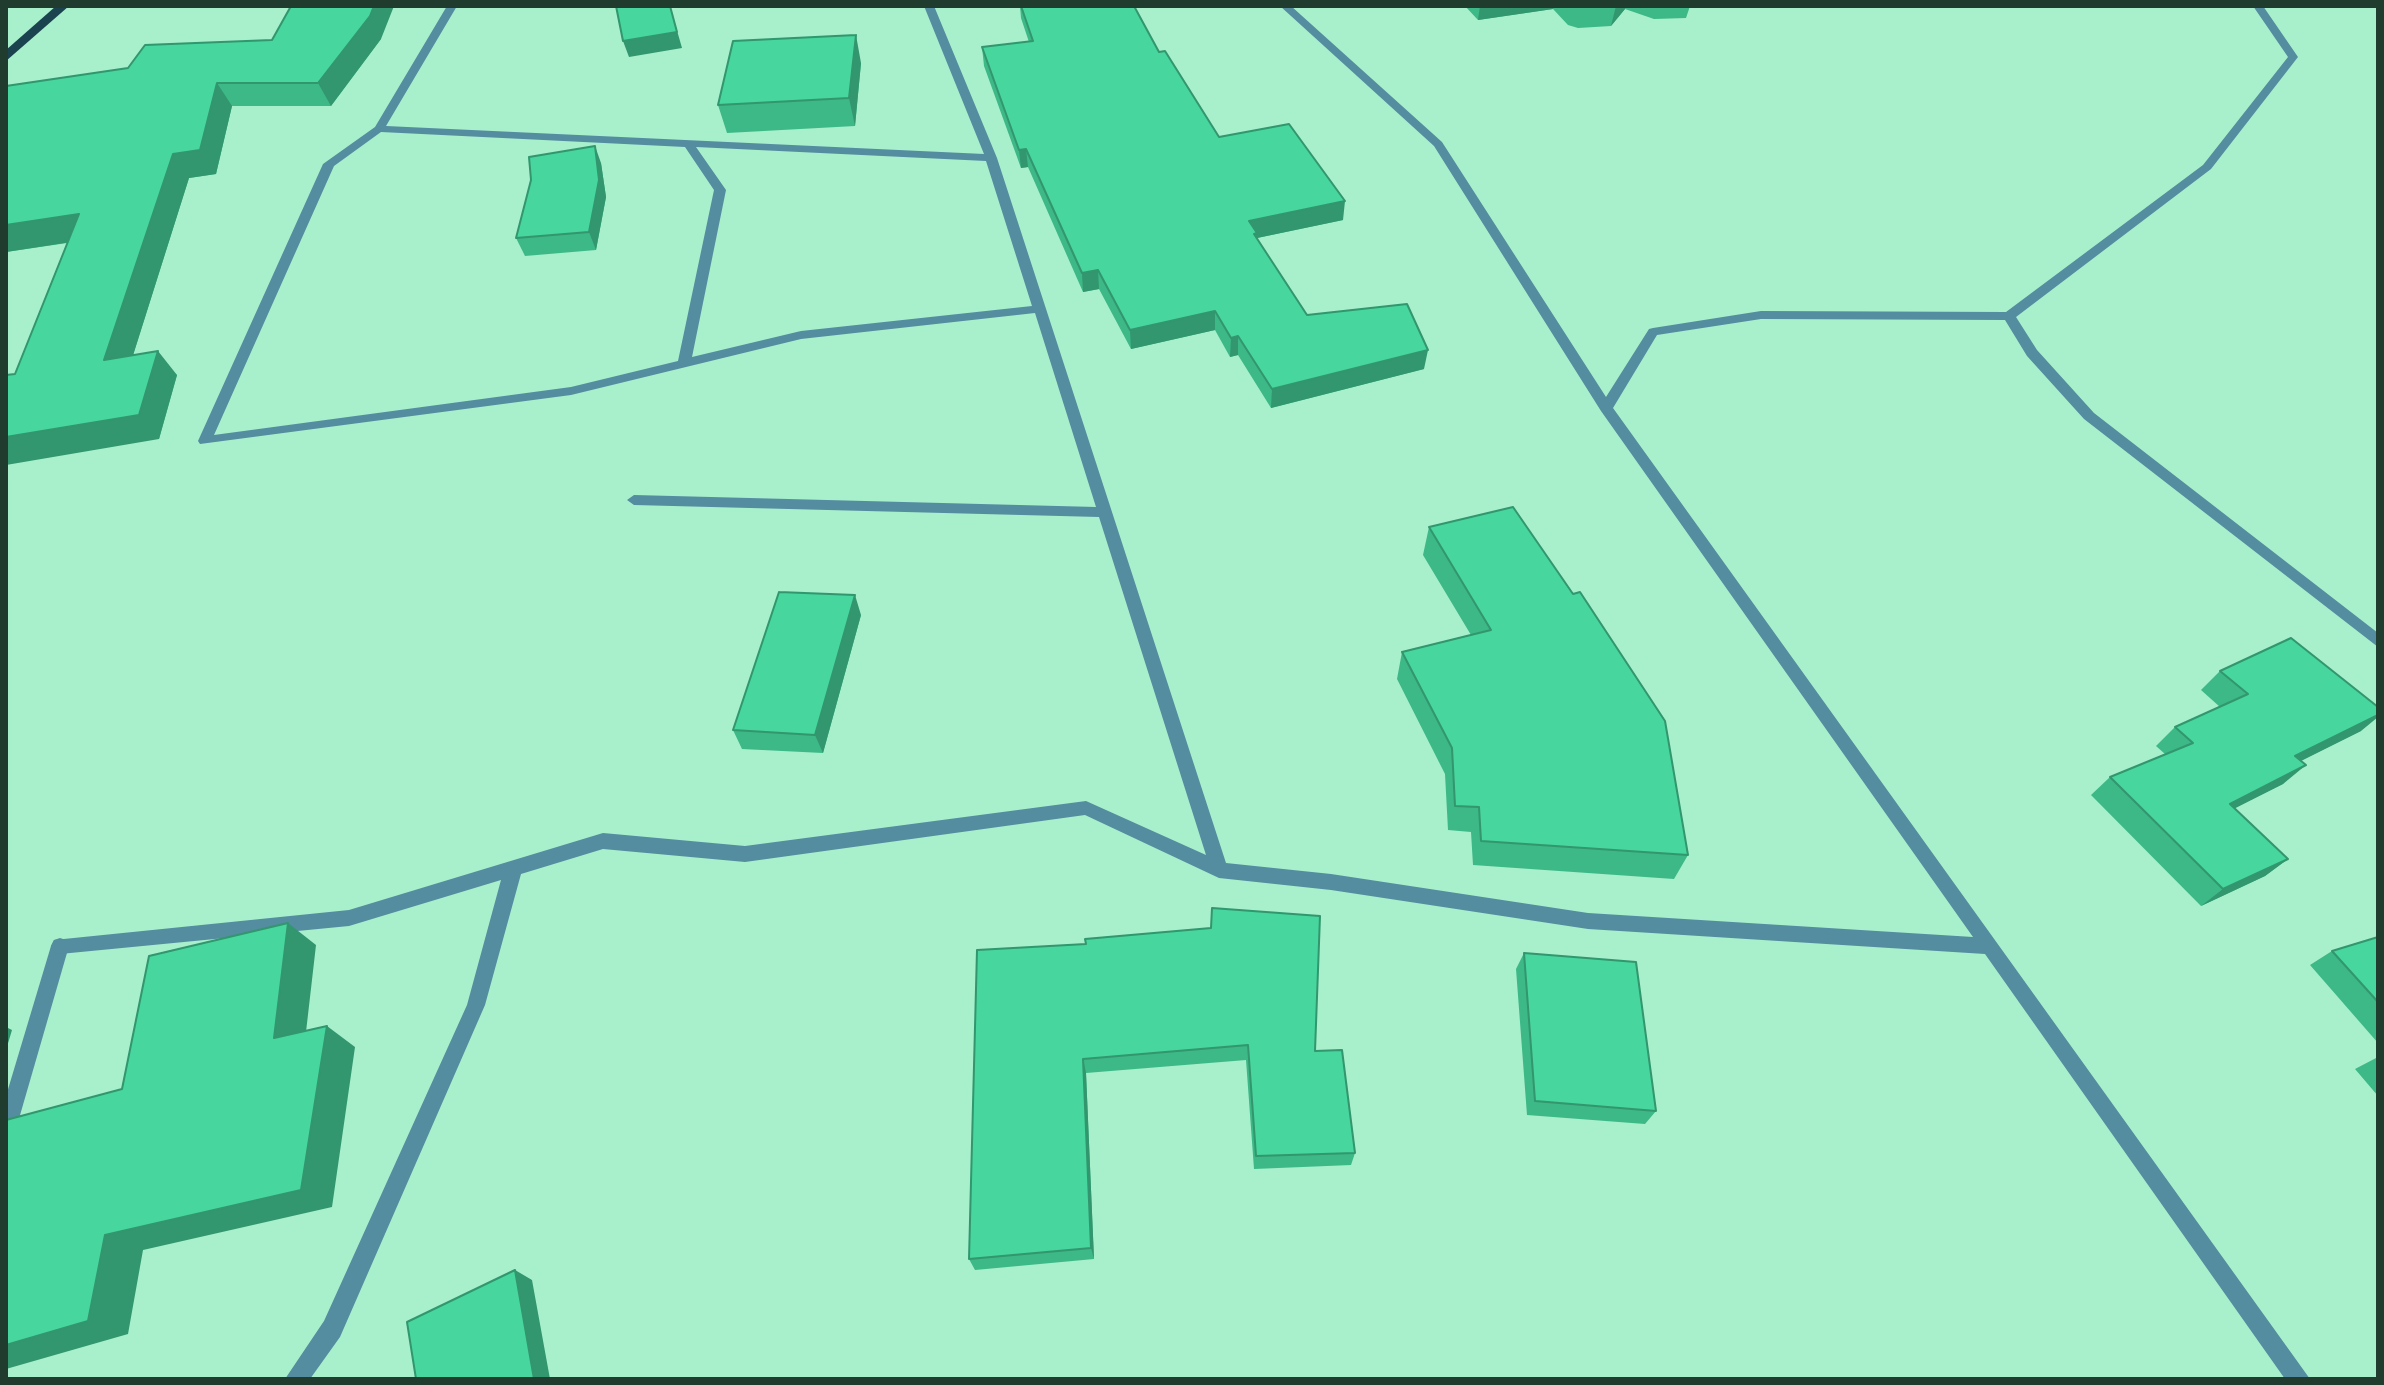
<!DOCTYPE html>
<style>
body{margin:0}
#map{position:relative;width:2384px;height:1385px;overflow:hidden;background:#a8efcc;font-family:"Fira Sans",sans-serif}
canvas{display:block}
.frame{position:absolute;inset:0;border:8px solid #1f3c2f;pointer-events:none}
</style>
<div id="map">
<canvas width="2384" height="1385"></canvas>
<div class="frame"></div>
</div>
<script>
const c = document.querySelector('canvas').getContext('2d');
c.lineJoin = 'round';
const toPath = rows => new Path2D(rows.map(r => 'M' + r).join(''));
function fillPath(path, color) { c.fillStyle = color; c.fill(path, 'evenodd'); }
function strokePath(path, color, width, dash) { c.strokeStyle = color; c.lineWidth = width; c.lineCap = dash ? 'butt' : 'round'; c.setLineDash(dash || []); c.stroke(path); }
const lane = toPath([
 [60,938,66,940,69,946,16,1129,13,1136,6,1139,6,1096,51,946,54,940,60,938]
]);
const street = toPath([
 [447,6,457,6,386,126,984,154,924,6,934,6,997,158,1226,863,1331,874,1588,913,1973,937,1601,411,1434,146,1280,6,1291,6,1442,142,1606,397,1649,329,1653,328,1761,311,2006,312,2203,165,2288,57,2253,6,2263,6,2298,57,2211,169,2016,317,2037,350,2094,413,2378,633,2378,647,2084,419,2027,356,2005,320,1761,319,1657,335,1613,408,2310,1379,2285,1379,1985,954,1588,929,1331,890,1219,878,1085,815,745,862,603,849,521,874,485,1005,340,1337,310,1379,285,1379,324,1321,467,1005,501,880,349,926,60,954,54,952,51,946,54,940,349,910,603,833,745,846,1086,801,1206,855,1099,517,634,505,627,500,634,495,1096,507,1035,313,801,339,571,395,200,444,198,441,323,164,375,127,447,6],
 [381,132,685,147,714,190,678,361,571,387,214,435,334,166,381,132],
 [696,147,986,161,1032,306,801,331,692,357,726,190,696,147]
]);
const primary = toPath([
 [56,6,69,6,6,61,6,50,56,6]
]);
const wall = toPath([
 [1020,6,1134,6,1159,52,1219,137,1343,220,1257,238,1307,315,1424,369,1271,408,1238,355,1230,357,1215,330,1131,349,1099,289,1083,292,1028,167,1021,168,984,66,982,47,1029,42,1021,18],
 [1465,6,1690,6,1686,18,1654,19,1625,9,1611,26,1578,28,1568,25,1553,9,1478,20],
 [381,39,331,106,232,106,216,174,189,178,133,355,177,375,159,439,15,374,67,243,6,252,128,68,272,40],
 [861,63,855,126,727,133,718,105],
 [601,163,606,197,596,250,525,256,516,238],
 [1429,527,1688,855,1674,879,1473,865,1471,832,1448,830,1445,774,1397,679,1402,652,1471,635,1423,555],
 [861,615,823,753,742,749,733,730],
 [2220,671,2361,731,2300,761,2283,784,2234,808,2288,859,2265,876,2201,906,2091,795,2110,777,2165,754,2156,746,2175,727,2220,707,2201,690],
 [2378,937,2378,1043,2310,965,2332,951],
 [977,950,1315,1051,1355,1153,1351,1165,1254,1169,1246,1060,1086,1073,1094,1259,975,1270,969,1259],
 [1524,953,1656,1111,1645,1124,1527,1115,1516,969],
 [2378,1057,2378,1096,2355,1069]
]);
const shadedWall = toPath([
 [374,6,394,6,381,39,331,106,318,83],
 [670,6,682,48,629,57,623,41],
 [1480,6,1554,6,1553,9,1478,20],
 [1616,6,1625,6,1625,9,1611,26],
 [856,35,861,63,855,126,849,98],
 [217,83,232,106,216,174,189,178,124,384,104,360,173,154],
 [595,146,601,163,606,197,596,250,589,232],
 [1026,149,1028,167,1021,168,1019,150],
 [1345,201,1343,220,1257,238,1256,252,1249,221],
 [79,214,97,238,6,252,6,225],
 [1098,270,1099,289,1083,292,1082,273],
 [1215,311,1215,330,1131,349,1130,330],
 [1238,336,1238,355,1230,357,1231,338],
 [1428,350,1424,369,1271,408,1272,389],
 [158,351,177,375,159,439,6,465,6,437],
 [855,595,861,615,823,753,815,735],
 [2378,715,2378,717,2361,731,2273,775,2295,756],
 [2306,765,2283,784,2208,822,2230,804],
 [2288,859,2265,876,2201,906,2223,889],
 [288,923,316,945,303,1058,274,1038],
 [327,1026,355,1047,332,1207,143,1250,128,1334,6,1369,6,1345,105,1235],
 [6,1027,12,1030,6,1050],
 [1083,1059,1086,1073,1094,1259,1091,1248],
 [515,1270,532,1280,550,1379,534,1379]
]);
const building = toPath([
 [291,6,374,6,370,16,318,83,217,83,200,150,173,154,104,360,158,351,139,415,6,437,6,375,15,374,79,214,6,225,6,86,128,68,145,45,272,40,291,6],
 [616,6,670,6,677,32,623,41,616,6],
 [1021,6,1134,6,1159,52,1165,51,1219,137,1289,124,1345,201,1249,221,1257,233,1254,234,1307,315,1407,304,1428,350,1272,389,1238,336,1231,338,1215,311,1130,330,1098,270,1082,273,1026,149,1019,150,982,47,1033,41,1021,6],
 [856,35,849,98,718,105,733,41,856,35],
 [595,146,599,180,589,232,516,238,531,180,529,157,595,146],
 [1513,507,1573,594,1580,592,1665,721,1688,855,1481,841,1479,807,1455,806,1452,748,1402,652,1491,630,1429,527,1513,507],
 [779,592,855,595,815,735,733,730,779,592],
 [2291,638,2378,707,2378,715,2295,756,2306,765,2230,804,2288,859,2223,889,2110,777,2193,743,2175,727,2248,694,2220,671,2291,638],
 [1212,908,1320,916,1315,1051,1342,1050,1355,1153,1256,1156,1248,1045,1083,1059,1091,1248,969,1259,977,950,1086,944,1085,939,1211,928,1212,908],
 [288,923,274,1038,327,1026,301,1190,105,1235,88,1321,6,1345,6,1120,122,1089,149,956,288,923],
 [2378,937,2378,1002,2332,951,2378,937],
 [1524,953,1636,962,1656,1111,1535,1101,1524,953],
 [515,1270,534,1379,416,1379,407,1322,515,1270]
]);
fillPath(lane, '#548ca0');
fillPath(street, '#548ca0');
fillPath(primary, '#1a424f');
fillPath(wall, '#3db887');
fillPath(shadedWall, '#32966e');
fillPath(building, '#47d69d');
strokePath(building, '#32966e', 2);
</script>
